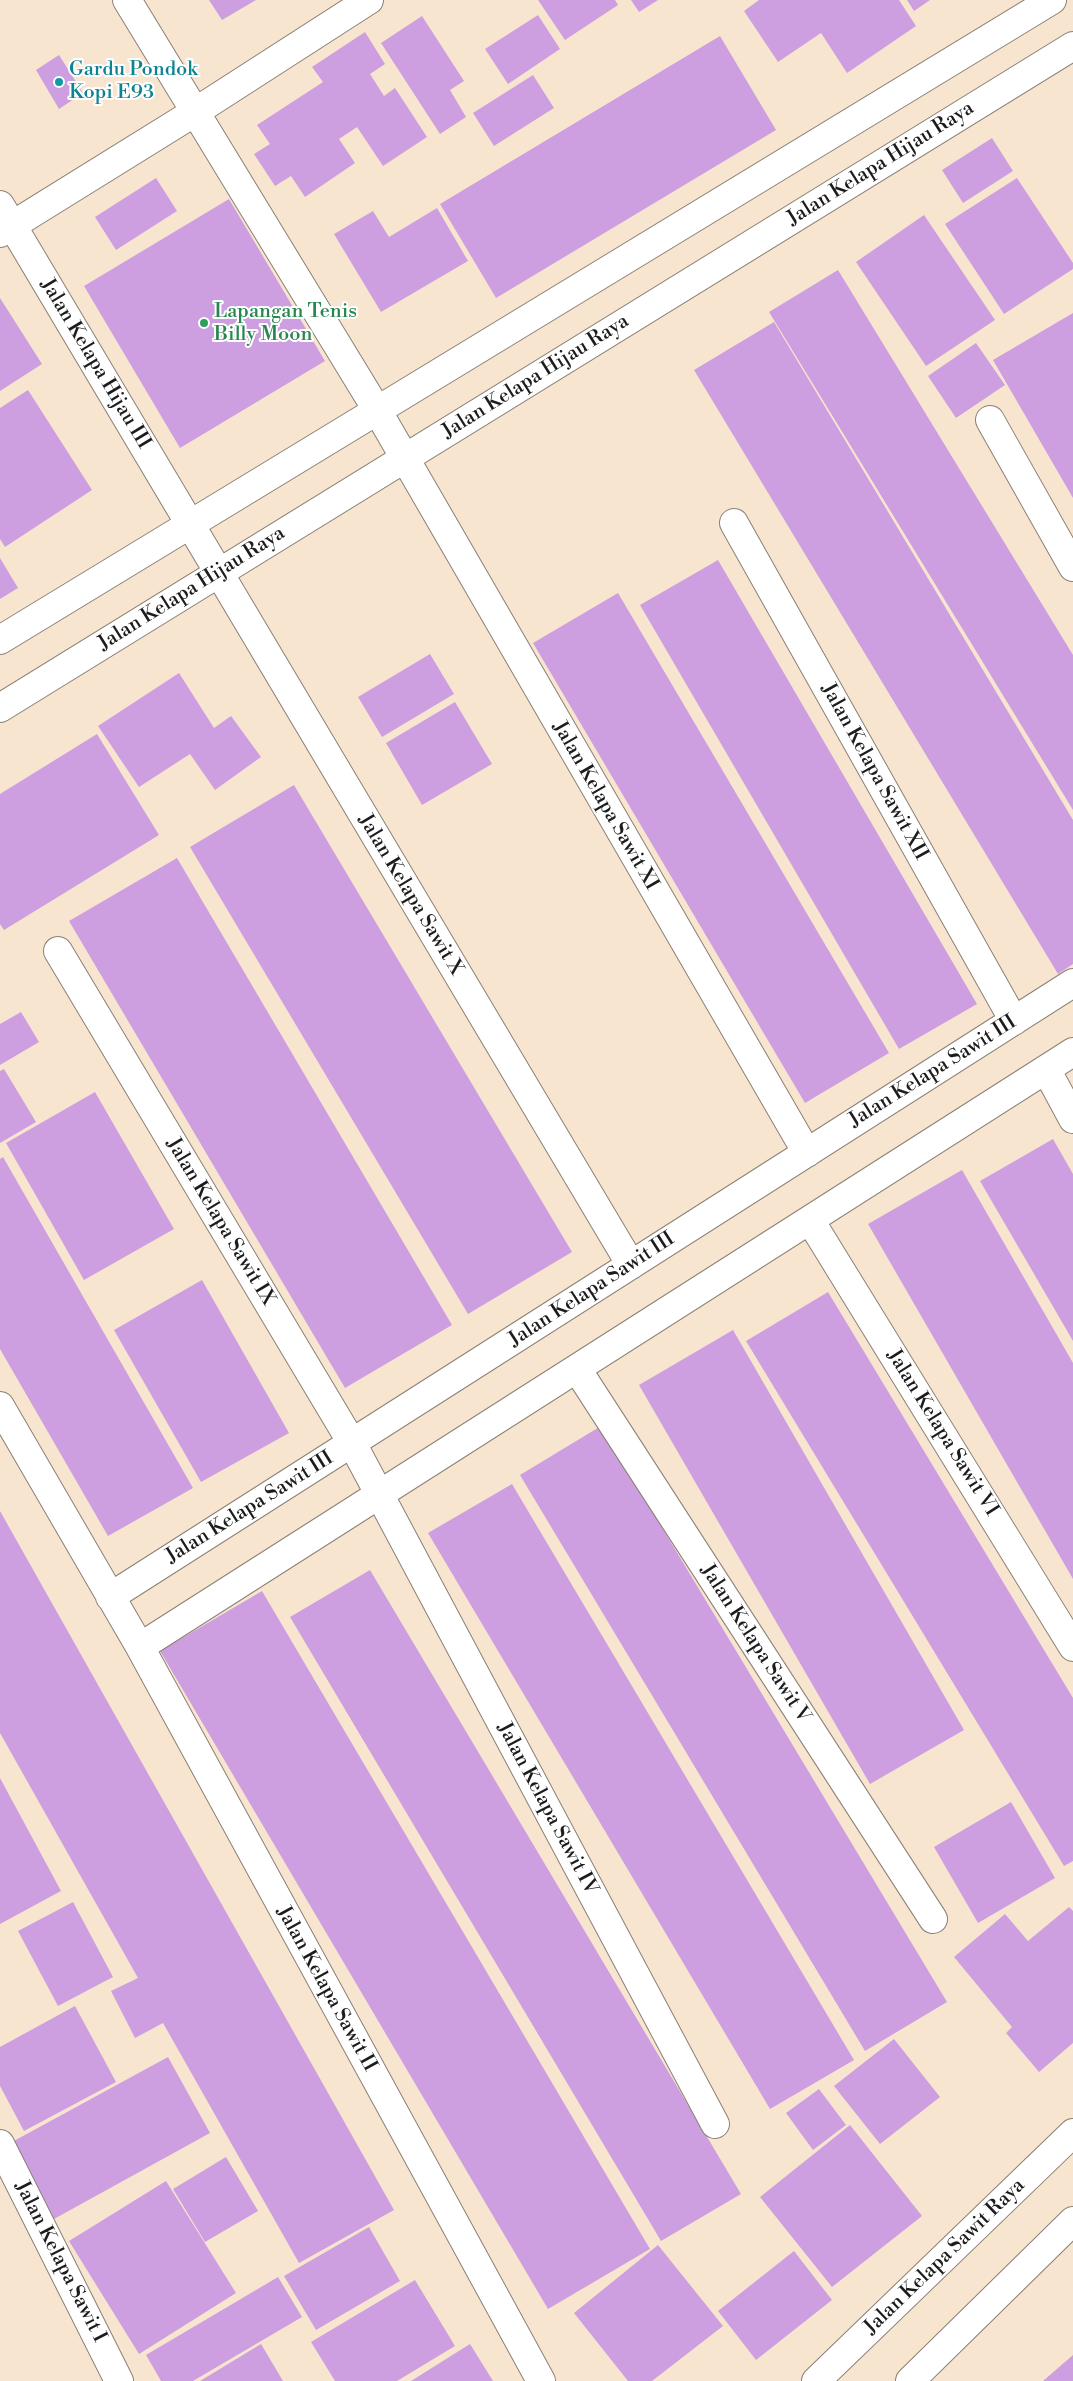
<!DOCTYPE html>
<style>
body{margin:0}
canvas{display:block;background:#f7e5cf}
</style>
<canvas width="1073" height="2381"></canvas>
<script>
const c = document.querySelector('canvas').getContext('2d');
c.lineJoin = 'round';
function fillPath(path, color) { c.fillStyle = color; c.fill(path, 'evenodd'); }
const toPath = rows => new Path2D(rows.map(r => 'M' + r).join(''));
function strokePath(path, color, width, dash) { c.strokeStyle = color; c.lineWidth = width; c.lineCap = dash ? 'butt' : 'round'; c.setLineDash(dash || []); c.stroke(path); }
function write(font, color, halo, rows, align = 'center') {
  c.font = font + ' "Libre Bodoni",serif'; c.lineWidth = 4; c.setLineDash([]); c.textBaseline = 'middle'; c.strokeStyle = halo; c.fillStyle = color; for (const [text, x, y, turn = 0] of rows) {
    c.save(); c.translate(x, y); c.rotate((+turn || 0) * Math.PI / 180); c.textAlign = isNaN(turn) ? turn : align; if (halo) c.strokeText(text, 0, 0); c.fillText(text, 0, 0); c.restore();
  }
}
const building = toPath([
 [209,0,256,0,222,20],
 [538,0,615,0,618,5,565,40],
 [631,0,658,0,639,12],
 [759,0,899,0,916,26,847,73,821,33,778,62,744,11],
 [907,0,930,0,914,11],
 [538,15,560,49,508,84,485,49],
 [422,16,464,81,450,90,466,117,440,134,381,43],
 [365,32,385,64,370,74,384,96,395,88,427,137,383,166,357,127,339,139,355,163,305,197,291,176,275,186,254,154,270,144,257,125,323,82,312,67],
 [720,36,776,130,496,298,440,204],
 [59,55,83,93,59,109,36,70],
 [533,75,554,108,494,146,473,113],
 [992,138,1013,171,963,203,942,170],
 [156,178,177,211,116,250,95,217],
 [1017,178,1073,263,1073,269,1004,314,945,224],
 [229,199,325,361,180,448,84,286],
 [437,208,468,261,381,312,334,234,373,211,389,237],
 [924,215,995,320,926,366,856,262],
 [838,270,1073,655,1073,810,769,312],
 [0,298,42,364,0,391],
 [1073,313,1073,498,993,360],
 [774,322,1073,820,1073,964,1058,974,694,370],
 [976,343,1005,385,956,418,928,376],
 [28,390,92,490,5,547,0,539,0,408],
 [0,558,18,588,0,599],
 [718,560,977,1004,899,1049,640,605],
 [618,593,889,1053,805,1103,533,643],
 [430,654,454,694,382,737,358,697],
 [179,673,214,728,231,716,261,757,215,790,190,754,139,787,98,726],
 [455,702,492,764,422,805,386,743],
 [97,734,159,835,4,930,0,924,0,794],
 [294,785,572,1252,468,1314,190,847],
 [177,858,452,1325,345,1388,69,921],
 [21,1012,39,1042,0,1065,0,1024],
 [4,1069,36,1122,0,1143,0,1071],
 [95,1092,174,1229,84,1280,6,1143],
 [1053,1139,1073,1174,1073,1341,980,1181],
 [3,1157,193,1488,108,1536,0,1349,0,1159],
 [962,1170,1073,1363,1073,1579,868,1224],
 [202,1280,289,1433,201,1482,114,1330],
 [828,1292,1073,1698,1073,1861,1064,1866,746,1341],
 [733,1330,964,1730,870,1784,639,1385],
 [601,1426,947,2002,865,2051,520,1475],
 [512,1484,854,2060,770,2109,428,1533],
 [0,1511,394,2210,299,2263,163,2023,135,2038,111,1991,138,1978,0,1733],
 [370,1570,741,2194,661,2241,290,1617],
 [262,1591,650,2249,548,2309,160,1651],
 [0,1778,61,1891,0,1924],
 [1011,1802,1055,1878,978,1923,934,1847],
 [73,1902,113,1977,58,2006,18,1931],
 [1069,1907,1073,1911,1073,2043,1039,2072,1006,2033,1012,2027,954,1957,1005,1914,1028,1941],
 [75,2006,116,2082,24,2131,0,2086,0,2047],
 [894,2039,940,2097,880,2144,834,2086],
 [168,2057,210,2133,54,2219,12,2142],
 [819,2089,846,2125,813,2150,786,2113],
 [850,2125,922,2216,832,2287,760,2197],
 [226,2157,258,2211,205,2242,173,2189],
 [166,2181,236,2293,139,2354,69,2241],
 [369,2227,400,2281,316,2330,284,2276],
 [658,2245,723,2326,652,2381,628,2381,574,2313],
 [794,2251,832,2300,756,2360,718,2311],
 [278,2277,302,2317,193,2381,161,2381,146,2355],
 [415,2280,455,2346,397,2381,335,2381,311,2342],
 [261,2344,283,2381,200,2381],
 [470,2344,493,2381,411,2381],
 [1073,2355,1073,2381,1043,2381]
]);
const street = toPath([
 [127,0,377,410,807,1153],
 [0,205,631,1265],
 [0,233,195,112,369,0],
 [990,420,1073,567],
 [734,523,1014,1021],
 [0,640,1052,0],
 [0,708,1073,46],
 [58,951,352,1443,715,2124],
 [1046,1069,1073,1119],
 [810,1220,1073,1647],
 [577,1369,933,1919],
 [0,1406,140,1647,541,2381],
 [110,1597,1073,983],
 [140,1647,1073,1052],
 [0,2144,119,2381],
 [816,2381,1073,2133],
 [910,2381,1073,2221]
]);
const markers = [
 [59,82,5,"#0f9aa8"],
 [204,323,5,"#2e9e5b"]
];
const cultureNames = [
 ["Gardu Pondok",69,70],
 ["Kopi E93",69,93]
];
const streetNames = [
 ["Jalan Kelapa Hijau Raya",881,164,-32],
 ["Jalan Kelapa Hijau III",95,364,59],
 ["Jalan Kelapa Hijau Raya",536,377,-32],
 ["Jalan Kelapa Hijau Raya",192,589,-32],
 ["Jalan Kelapa Sawit XII",874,772,61],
 ["Jalan Kelapa Sawit XI",605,806,60],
 ["Jalan Kelapa Sawit X",410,895,59],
 ["Jalan Kelapa Sawit III",933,1072,-32],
 ["Jalan Kelapa Sawit IX",220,1222,59],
 ["Jalan Kelapa Sawit III",592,1290,-33],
 ["Jalan Kelapa Sawit VI",942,1433,58],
 ["Jalan Kelapa Sawit III",250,1508,-32],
 ["Jalan Kelapa Sawit V",755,1644,57],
 ["Jalan Kelapa Sawit IV",547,1809,62],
 ["Jalan Kelapa Sawit II",326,1989,61],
 ["Jalan Kelapa Sawit Raya",945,2257,-44],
 ["Jalan Kelapa Sawit I",60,2262,63]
];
const leisureNames = [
 ["Lapangan Tenis",214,312],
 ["Billy Moon",214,335]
];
fillPath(building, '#ce9fe0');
strokePath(street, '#8a8076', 30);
strokePath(street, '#fff', 28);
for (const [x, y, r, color] of markers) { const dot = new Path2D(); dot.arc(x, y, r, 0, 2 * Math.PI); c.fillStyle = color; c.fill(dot); strokePath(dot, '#fff', 2); }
write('20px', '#0d838f', '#fff', cultureNames, 'left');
write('20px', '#1c1c1c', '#fff', streetNames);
write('20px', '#27864d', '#fff', leisureNames, 'left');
</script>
